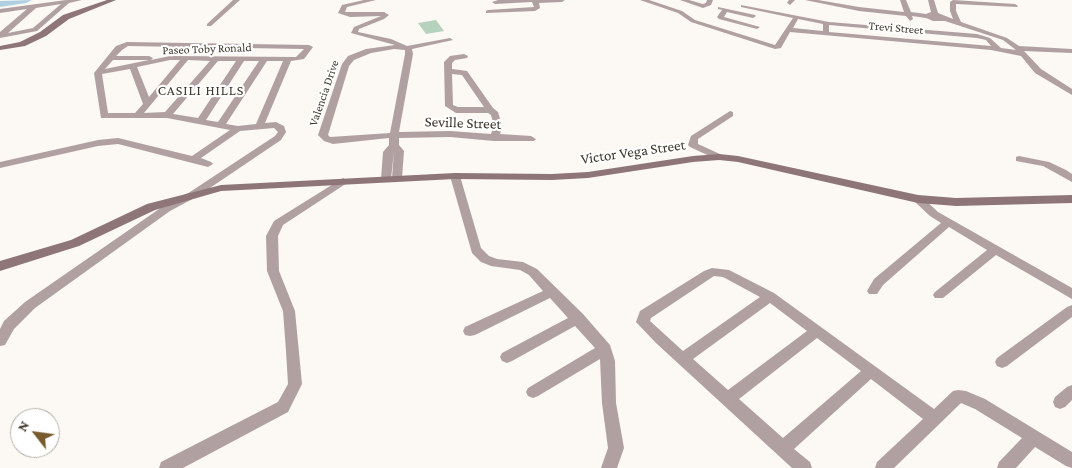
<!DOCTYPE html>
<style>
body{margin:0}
#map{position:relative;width:1072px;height:468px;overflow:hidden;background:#fcf8f3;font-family:"Crimson Pro",serif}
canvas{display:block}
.north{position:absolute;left:10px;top:408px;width:50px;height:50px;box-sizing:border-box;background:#fff;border:1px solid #b2afab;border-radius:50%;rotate:300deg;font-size:14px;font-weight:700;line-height:20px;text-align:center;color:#3e372c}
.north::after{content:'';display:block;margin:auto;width:18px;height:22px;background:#775b2e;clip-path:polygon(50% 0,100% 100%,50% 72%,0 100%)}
</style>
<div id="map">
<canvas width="1072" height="468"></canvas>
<div class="north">N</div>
</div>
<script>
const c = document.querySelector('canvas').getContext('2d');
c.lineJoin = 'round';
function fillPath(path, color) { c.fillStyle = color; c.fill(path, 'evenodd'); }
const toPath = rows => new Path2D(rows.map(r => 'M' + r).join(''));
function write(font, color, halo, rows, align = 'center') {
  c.font = font + ' "Crimson Pro",serif'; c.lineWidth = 4.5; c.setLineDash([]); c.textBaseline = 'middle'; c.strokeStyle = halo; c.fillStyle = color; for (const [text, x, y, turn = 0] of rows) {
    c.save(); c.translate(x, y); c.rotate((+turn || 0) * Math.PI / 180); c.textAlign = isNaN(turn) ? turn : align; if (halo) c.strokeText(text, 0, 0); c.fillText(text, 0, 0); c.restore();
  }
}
const green = toPath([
 [436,20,444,31,426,34,418,23]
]);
const river = toPath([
 [32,0,26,3,0,7,0,1,32,0]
]);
const street = toPath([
 [66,0,82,0,69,3,37,31,0,38,0,32,27,9,0,13,0,9,66,0],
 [61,4,33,28,8,33,36,8,61,4],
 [233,0,240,0,211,26,207,26,207,24,233,0],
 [364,0,376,0,347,7,345,12,384,12,389,15,384,19,359,29,358,32,391,39,407,46,450,38,453,40,412,49,413,54,399,132,450,131,491,134,494,126,491,115,488,113,456,113,445,106,444,62,450,56,464,54,468,56,467,58,455,60,452,63,452,69,467,71,493,108,498,112,502,126,500,134,531,136,536,139,534,141,494,141,450,137,399,138,399,145,404,151,402,178,397,181,392,178,394,151,391,179,386,182,381,179,383,152,389,145,389,138,333,144,324,141,318,135,342,64,348,56,366,49,395,45,351,33,354,27,381,16,350,17,338,13,342,5,364,0],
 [394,49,405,50,405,54,390,133,330,137,328,135,349,66,354,60,371,53,394,49],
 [452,74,462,75,484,107,458,107,453,105,452,74],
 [498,0,565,0,562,2,539,3,540,8,535,11,486,13,486,11,488,10,534,7,532,2,495,4,492,2,498,0],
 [640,0,649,0,682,11,695,20,775,45,793,18,741,7,741,5,829,22,977,34,990,38,1001,48,1016,50,1003,40,945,21,933,21,926,18,912,16,913,19,910,21,906,16,859,11,805,0,818,0,859,7,904,12,900,0,906,0,911,12,926,14,931,12,928,0,934,0,938,13,953,19,950,11,950,2,953,0,1015,4,1018,6,1017,7,956,4,956,11,961,22,1007,38,1019,46,1072,49,1072,53,1024,51,1041,69,1072,89,1072,95,1035,73,1021,56,991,50,790,32,781,48,775,49,691,22,678,13,640,0],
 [798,19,823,24,823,31,793,28,798,19],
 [829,25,977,38,986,40,991,46,829,32,829,25],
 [680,0,689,0,703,4,706,3,707,0,713,0,711,5,703,8,680,0],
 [789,0,795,0,790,5,787,3,789,0],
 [718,7,755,15,756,16,753,18,727,12,724,17,760,27,757,29,719,19,717,17,722,10,718,9,718,7],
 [127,42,309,45,313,47,304,59,291,61,265,123,276,122,284,126,286,132,281,140,198,196,170,211,35,308,14,329,5,345,0,346,0,329,4,321,25,302,162,207,190,192,275,136,278,132,274,128,240,131,201,158,211,162,213,164,208,167,118,144,98,146,0,168,0,162,98,140,118,138,192,156,230,130,167,118,101,118,94,73,116,46,127,42],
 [128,46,304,49,296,57,170,56,151,60,153,58,149,56,116,56,122,50,128,46],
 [113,60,149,60,105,69,113,60],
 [170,60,180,60,149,97,137,67,170,60],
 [188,60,210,61,165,112,144,113,188,60],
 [218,61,236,61,198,118,173,114,218,61],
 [244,61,259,61,218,122,206,120,244,61],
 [267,61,283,61,256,124,238,126,226,124,267,61],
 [130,69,143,104,135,113,108,113,102,74,130,69],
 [730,111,733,112,733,116,698,139,698,144,722,155,722,159,716,159,690,147,688,145,691,136,730,111],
 [1019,156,1049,162,1066,170,1072,174,1072,182,1043,166,1016,161,1016,157,1019,156],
 [455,173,460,176,481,248,489,256,497,259,523,262,537,269,583,314,610,345,615,361,616,403,624,448,617,468,601,468,608,448,602,403,600,359,538,396,533,398,528,396,526,392,528,388,595,348,575,326,512,361,507,363,502,361,500,357,502,353,568,318,550,298,475,335,470,336,465,335,463,331,465,327,543,291,529,275,520,270,491,266,481,262,472,253,450,176,455,173],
 [343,178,348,181,347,183,283,225,278,236,279,271,295,311,302,384,288,412,183,468,159,468,161,462,278,402,288,384,286,351,283,311,267,271,266,236,274,221,343,178],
 [918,196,922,197,938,212,1072,288,1072,299,996,255,943,298,935,298,933,295,935,292,987,250,949,227,883,285,877,294,869,294,867,291,874,279,941,223,930,216,914,201,913,199,914,197,918,196],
 [712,268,729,270,774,293,934,409,953,391,958,390,966,391,985,399,1072,452,1072,468,1066,466,1035,447,1016,468,997,468,999,462,1022,438,975,409,961,403,894,468,875,468,877,462,923,419,871,379,794,449,810,462,812,468,792,468,656,343,636,322,640,311,704,271,712,268],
 [714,276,723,277,760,297,683,351,650,321,651,318,714,276],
 [770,303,807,331,728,390,693,359,770,303],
 [817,338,861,371,783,438,739,399,817,338],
 [1072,305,1072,317,1007,366,1002,368,997,366,995,362,997,358,1067,307,1072,305],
 [1072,385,1072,400,1065,407,1060,409,1055,407,1053,402,1055,397,1067,387,1072,385]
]);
const secondary = toPath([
 [107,0,116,0,69,19,46,36,25,46,0,50,0,46,20,42,40,32,63,15,107,0],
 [719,154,738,156,918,195,956,198,1072,195,1072,203,956,206,918,203,738,162,719,160,693,162,588,178,552,180,455,179,221,191,155,210,79,246,0,271,0,261,71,240,147,204,221,185,455,173,552,174,588,172,693,156,719,154]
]);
const farStreetnames = [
 ["Trevi Street",896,28,5],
 ["Paseo Toby Ronald",207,49,-2],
 ["Valencia Drive",324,93,-71]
];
const farNeighbourhoodnames = [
 ["CASILI HILLS",201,91]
];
const streetNames = [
 ["Seville Street",463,123,2],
 ["Victor Vega Street",633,152,-8]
];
fillPath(green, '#b6d2bd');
fillPath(river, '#afd0e3');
fillPath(street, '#b1a0a2');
fillPath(secondary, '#8e7678');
write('12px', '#3e372c', '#fff', farStreetnames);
c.letterSpacing = '1px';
write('14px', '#3e372c', '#fff', farNeighbourhoodnames);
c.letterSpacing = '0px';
write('15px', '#3e372c', '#fff', streetNames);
</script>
